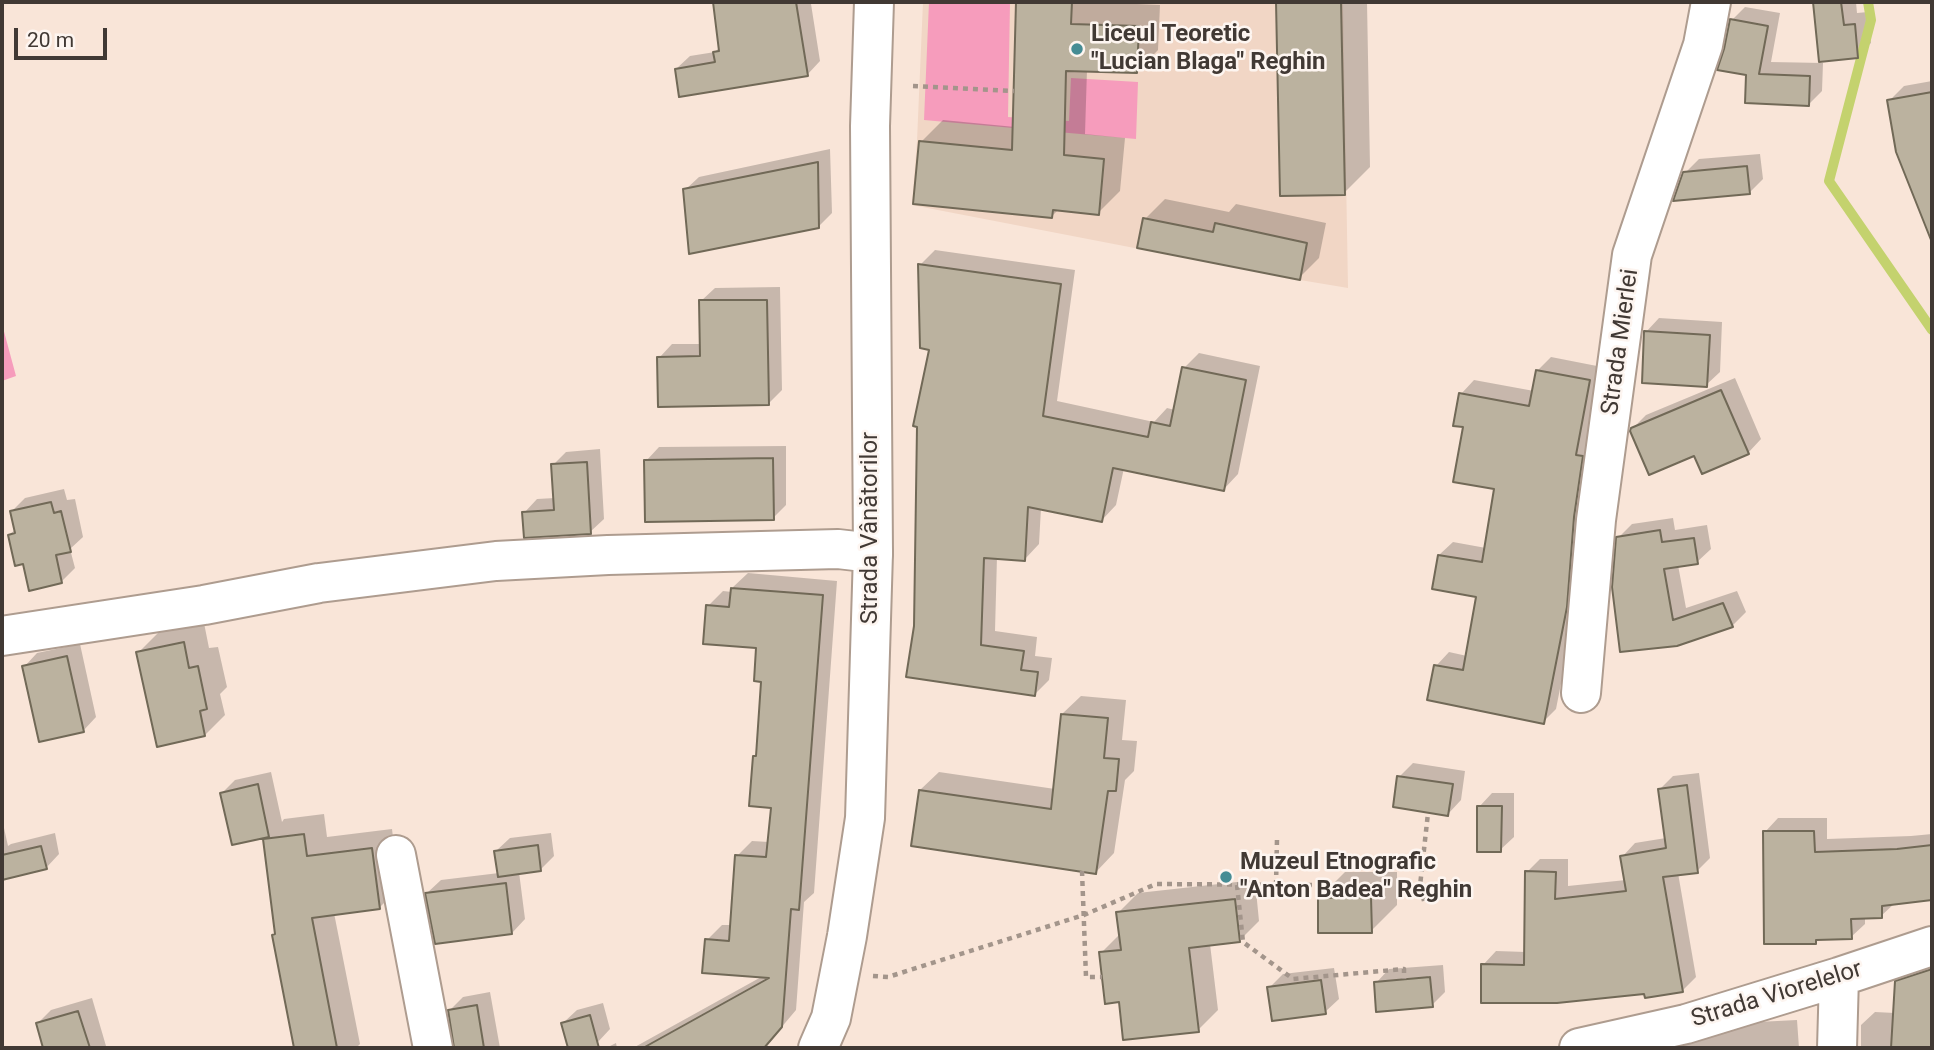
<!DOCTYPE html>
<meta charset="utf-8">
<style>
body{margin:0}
#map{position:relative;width:1934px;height:1050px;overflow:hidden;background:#f9e5d8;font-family:Roboto,sans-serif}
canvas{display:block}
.frame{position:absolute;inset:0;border:4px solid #413934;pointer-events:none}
.scale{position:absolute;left:14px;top:28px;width:93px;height:32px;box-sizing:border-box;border:4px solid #413934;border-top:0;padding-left:9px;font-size:21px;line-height:24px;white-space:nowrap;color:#413934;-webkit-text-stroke:5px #fdf5f0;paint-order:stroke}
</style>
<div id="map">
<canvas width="1934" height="1050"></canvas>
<div class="frame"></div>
<div class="scale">20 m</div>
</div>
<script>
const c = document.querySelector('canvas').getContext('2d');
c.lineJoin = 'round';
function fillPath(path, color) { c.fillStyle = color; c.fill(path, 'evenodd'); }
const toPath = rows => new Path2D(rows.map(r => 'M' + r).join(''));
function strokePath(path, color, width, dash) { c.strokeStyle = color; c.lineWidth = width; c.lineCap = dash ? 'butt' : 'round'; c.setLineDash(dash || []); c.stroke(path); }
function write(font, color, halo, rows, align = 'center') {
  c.font = font + ' Roboto,sans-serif'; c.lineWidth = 5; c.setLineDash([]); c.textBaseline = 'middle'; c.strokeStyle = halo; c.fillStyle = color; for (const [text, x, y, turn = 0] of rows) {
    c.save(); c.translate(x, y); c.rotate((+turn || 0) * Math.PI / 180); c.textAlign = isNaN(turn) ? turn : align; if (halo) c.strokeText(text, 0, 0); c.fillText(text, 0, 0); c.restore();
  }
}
const built = toPath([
 [923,2,1343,2,1348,288,1300,280,912,205,917,141]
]);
const green = toPath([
 [929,2,1010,2,1008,117,1069,121,1071,78,1138,82,1136,139,924,120],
 [2,324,16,376,2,381]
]);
const shadow = toPath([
 [715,2,813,2,811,4,820,61,807,75,676,69,690,56,715,52,720,47],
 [1018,2,1092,2,1160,5,1158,50,1137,72,1087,70,1085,134,1125,138,1120,191,1098,213,1059,209,1052,216,921,142,943,120,1015,127],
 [1278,2,1367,2,1370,167,1344,193,1281,194],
 [1815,2,1856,2,1857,13,1868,12,1871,43,1857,56,1821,60],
 [1745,7,1780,13,1771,62,1823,63,1822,91,1809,104,1748,74,1732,20],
 [1932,81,1932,233,1930,234,1889,101,1904,86],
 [830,149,832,213,818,227,685,190,699,177],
 [1760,154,1763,179,1749,193,1685,173,1699,159],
 [1165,199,1229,212,1236,204,1326,223,1319,258,1299,278,1145,219],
 [935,250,1075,270,1057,401,1154,422,1167,408,1175,410,1184,368,1199,353,1260,366,1238,474,1224,489,1124,468,1116,505,1102,520,1041,508,1039,544,1025,559,997,557,995,631,1037,637,1035,656,1052,658,1049,680,1034,695,916,626,931,348,920,265],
 [780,287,782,390,769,403,659,358,672,344,702,344,701,301,715,288],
 [1659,318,1722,322,1720,372,1706,385,1646,332],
 [1551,357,1602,367,1579,592,1556,709,1543,722,1436,666,1449,652,1467,656,1478,595,1439,555,1453,542,1486,548,1496,488,1465,426,1461,394,1474,380,1534,391,1537,371],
 [1735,378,1761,439,1748,453,1695,454,1632,429,1646,415],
 [786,446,786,505,773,518,646,461,659,447],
 [600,449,604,519,590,532,524,513,537,499,555,498,553,465,566,452],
 [64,489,67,500,75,499,83,537,70,549,75,568,61,582,25,562,9,535,16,529,11,512,25,498],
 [1673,518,1675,530,1707,525,1711,549,1697,562,1678,565,1686,608,1737,591,1746,612,1732,626,1676,644,1618,538,1632,524],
 [748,573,837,581,814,893,804,902,796,1010,764,1048,633,1048,763,976,707,940,722,925,731,925,737,856,752,841,769,842,773,807,755,757,758,754,763,680,758,647,708,606,723,591,732,592,732,588],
 [204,623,209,648,218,647,227,687,220,694,225,715,205,735,138,653,158,633],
 [80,644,96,717,83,731,24,667,37,653],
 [1081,696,1126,700,1122,740,1137,741,1134,771,1125,780,1114,853,1096,872,920,790,939,772,1055,789,1062,714],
 [1413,763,1465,771,1461,800,1448,814,1399,777],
 [271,772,282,822,284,819,324,814,327,837,392,829,399,888,379,908,334,913,360,1044,356,1048,296,1048,274,936,276,933,264,839,268,835,222,793,235,780],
 [1699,773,1710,858,1697,871,1678,873,1696,977,1683,990,1646,992,1483,965,1496,951,1526,952,1527,872,1540,859,1568,859,1568,886,1626,880,1622,857,1635,843,1666,838,1660,789,1673,776],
 [1492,793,1514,793,1514,837,1500,850,1479,807],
 [1778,818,1827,818,1827,839,1911,836,1932,834,1932,899,1895,903,1881,916,1865,916,1865,924,1851,937,1819,938,1815,942,1765,832],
 [2,819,8,846,11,844,55,833,59,854,46,868,2,879],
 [551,833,554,856,540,870,519,872,525,919,512,933,427,893,441,880,499,873,496,851,510,838],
 [1345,872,1397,872,1397,905,1371,931,1319,898],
 [1255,880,1259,921,1239,941,1210,944,1218,1010,1198,1030,1120,1000,1101,953,1120,934,1118,913,1138,893],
 [1932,961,1932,1048,1861,1048,1861,1025,1875,1012,1895,1013,1897,982,1910,968],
 [1443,965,1445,992,1432,1005,1376,983,1389,969],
 [1334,968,1339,999,1325,1012,1269,988,1283,974],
 [490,992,500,1048,456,1048,450,1010,463,997],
 [92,998,106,1046,104,1048,45,1048,38,1023,51,1010],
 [603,1003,610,1029,597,1043,563,1023,577,1010],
 [1797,1020,1799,1048,1655,1048,1738,1023],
 [616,1043,617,1048,606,1048]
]);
const stream = toPath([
 [1868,2,1871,20,1829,181,1932,330]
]);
const building = toPath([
 [713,2,796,2,808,76,679,97,675,69,715,62,713,52,719,51,713,2],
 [1016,2,1072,2,1071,24,1139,26,1137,73,1066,71,1064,155,1104,159,1099,215,1053,210,1052,218,913,204,919,141,1012,150,1016,2],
 [1276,2,1341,2,1345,195,1280,196,1276,2],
 [1813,2,1841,2,1844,25,1855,24,1858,58,1819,62,1813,2],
 [1730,19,1768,26,1759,74,1810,76,1809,106,1745,103,1746,75,1717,70,1724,49,1730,19],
 [1932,92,1932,240,1931,240,1896,152,1887,100,1932,92],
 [818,162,819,228,689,254,683,189,818,162],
 [1747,166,1750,194,1673,201,1683,172,1747,166],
 [1143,218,1213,232,1215,223,1307,243,1300,280,1137,248,1143,218],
 [918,264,1061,284,1043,416,1148,437,1151,422,1170,426,1182,367,1246,380,1224,491,1113,468,1102,522,1028,507,1025,561,984,558,981,645,1024,651,1021,670,1038,672,1035,696,906,677,914,626,917,427,913,426,929,350,920,348,918,264],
 [699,300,767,300,769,405,658,407,657,357,700,356,699,300],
 [1644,331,1710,335,1707,387,1642,383,1644,331],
 [1536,370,1590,380,1576,455,1583,456,1574,517,1567,607,1544,724,1427,700,1434,665,1463,670,1476,597,1432,589,1438,555,1482,562,1494,489,1453,482,1463,427,1453,426,1459,393,1529,406,1536,370],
 [1721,390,1749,454,1702,474,1694,456,1649,475,1630,431,1631,428,1721,390],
 [773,458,774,520,645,522,644,460,773,458],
 [587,462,591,534,524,538,522,512,554,510,551,464,587,462],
 [51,502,54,513,61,511,71,552,56,555,62,583,29,591,23,564,15,566,8,535,15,533,10,511,51,502],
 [1660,530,1662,542,1694,538,1698,564,1664,569,1673,620,1723,603,1733,627,1677,646,1620,652,1612,587,1616,537,1660,530],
 [731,588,823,595,799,910,791,909,782,1027,764,1048,643,1048,769,978,702,973,705,939,729,941,735,855,766,857,771,808,749,806,753,756,756,756,761,682,754,681,756,648,703,644,706,605,729,607,731,588],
 [184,642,189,668,198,666,207,709,200,711,205,736,157,747,136,652,184,642],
 [67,656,84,732,39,742,22,666,67,656],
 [1061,714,1108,718,1104,758,1119,759,1116,791,1108,791,1096,874,911,846,919,790,1051,809,1061,714],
 [1397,776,1453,784,1448,816,1393,807,1397,776],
 [258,784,269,837,232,845,220,793,258,784],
 [1687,785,1698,873,1663,877,1683,992,1645,998,1644,994,1557,1003,1481,1003,1481,964,1524,965,1525,871,1556,872,1555,899,1626,891,1620,856,1666,848,1658,789,1687,785],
 [1477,806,1502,806,1501,852,1477,852,1477,806],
 [1763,831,1814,831,1815,852,1897,849,1932,845,1932,900,1882,906,1882,918,1851,919,1852,939,1816,940,1816,944,1764,944,1763,831],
 [304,834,307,856,372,848,380,909,312,918,337,1048,294,1048,272,935,275,934,263,839,304,834],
 [538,845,541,871,498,877,494,851,538,845],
 [41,846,47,869,2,880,2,855,41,846],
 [506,883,512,934,435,944,425,893,506,883],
 [1371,897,1372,933,1318,933,1318,898,1371,897],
 [1235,899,1240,942,1189,948,1199,1032,1123,1040,1119,1002,1105,1004,1099,952,1121,950,1116,912,1235,899],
 [1932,969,1932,1048,1891,1048,1895,981,1932,969],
 [1430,977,1433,1007,1376,1012,1374,982,1430,977],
 [1321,980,1326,1014,1272,1021,1267,987,1321,980],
 [477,1005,484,1048,454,1048,448,1010,477,1005],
 [78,1011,90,1048,43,1048,36,1023,78,1011],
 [590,1015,599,1048,568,1048,561,1023,590,1015]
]);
const path = toPath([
 [913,86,1014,91],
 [1082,871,1086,977,1102,977],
 [1237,885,1243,942,1293,979,1404,969,1404,979],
 [1276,885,1277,839],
 [1424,901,1420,886,1428,813],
 [873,976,888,977,1084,915,1156,884,1474,886]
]);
const minor = toPath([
 [2,636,204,605,319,583,496,561,608,555,838,549,873,553],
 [1581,693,1596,520,1632,255,1703,45,1711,2],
 [396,855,433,1048],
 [1579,1048,1686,1024,1839,977,1932,946],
 [1837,1048,1839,977]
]);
const major = toPath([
 [818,1048,831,1018,847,936,865,818,873,553,870,126,874,2]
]);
const markers = [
 [1077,49,7,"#458c94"],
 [1226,877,7,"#458c94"]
];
const poiNames = [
 ["Liceul Teoretic",1091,35],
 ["\"Lucian Blaga\" Reghin",1091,63],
 ["Muzeul Etnografic",1240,863],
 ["\"Anton Badea\" Reghin",1240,891]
];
const streetNames = [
 ["Strada Mierlei",1621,342,-82],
 ["Strada Vânătorilor",871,528,-90],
 ["Strada Viorelelor",1777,995,-17]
];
fillPath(built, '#f1d6c5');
fillPath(green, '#f69cbc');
fillPath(shadow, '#0003');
strokePath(stream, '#c4d26e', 10);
fillPath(building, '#bbb29f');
strokePath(building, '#716957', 2);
strokePath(minor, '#ae9c8f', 42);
strokePath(major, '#ae9c8f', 42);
strokePath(path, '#a3958b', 4.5, [5, 5]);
strokePath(minor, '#fff', 38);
strokePath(major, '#fff', 38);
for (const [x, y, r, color] of markers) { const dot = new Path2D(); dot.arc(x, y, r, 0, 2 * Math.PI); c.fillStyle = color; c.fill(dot); strokePath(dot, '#fdf5f0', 2.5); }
write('bold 24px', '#413934', '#fdf5f0', poiNames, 'left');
write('24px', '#413934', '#fdf5f0', streetNames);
</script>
